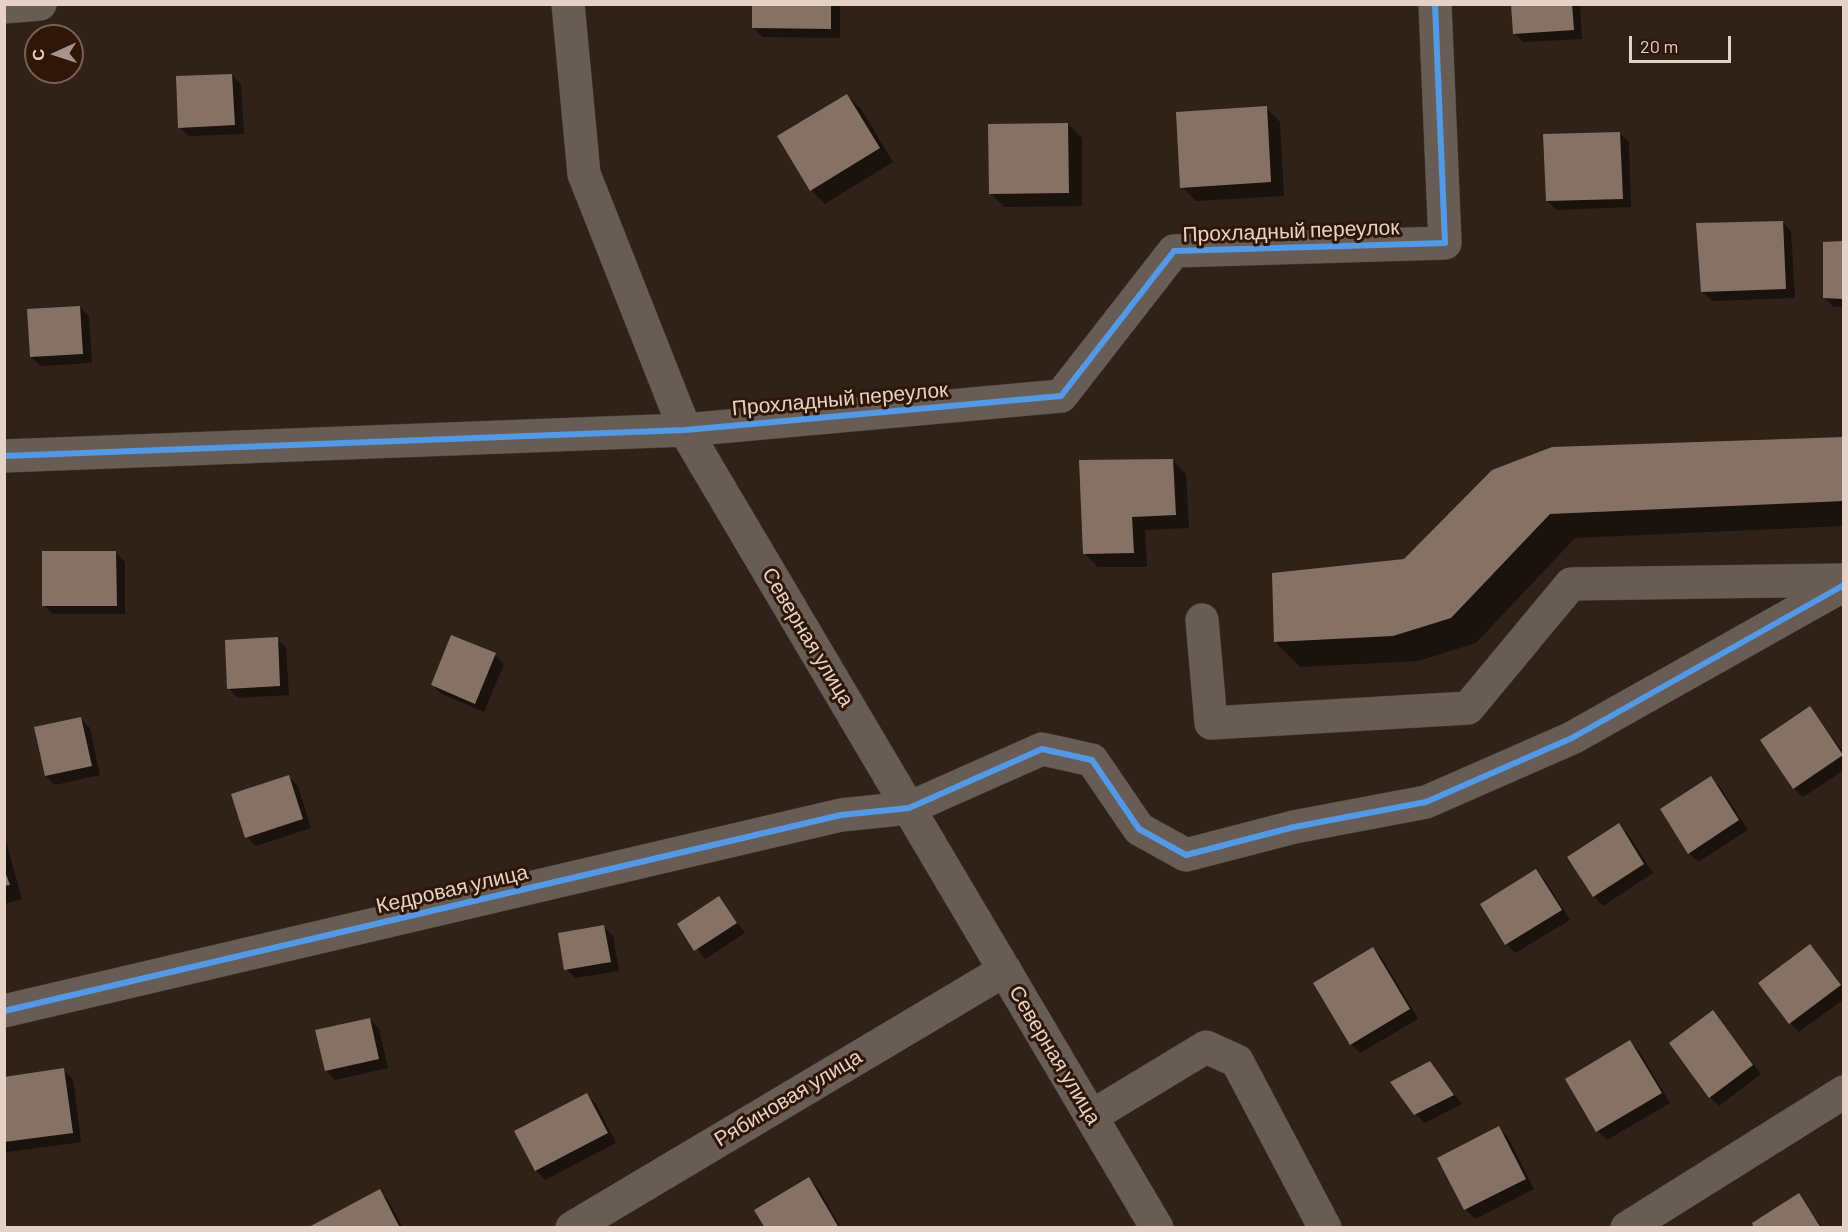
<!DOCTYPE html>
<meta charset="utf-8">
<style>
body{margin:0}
#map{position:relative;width:1848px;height:1232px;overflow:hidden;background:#302219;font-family:Barlow,sans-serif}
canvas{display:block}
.frame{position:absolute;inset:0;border:6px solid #e4d2c8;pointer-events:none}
.north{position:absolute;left:24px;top:24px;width:60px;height:60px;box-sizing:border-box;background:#2f1606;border:2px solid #776154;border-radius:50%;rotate:267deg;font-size:16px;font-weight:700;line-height:24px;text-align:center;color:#e4d2c8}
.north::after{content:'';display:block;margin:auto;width:21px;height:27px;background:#a5948b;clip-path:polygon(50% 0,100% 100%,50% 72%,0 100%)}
.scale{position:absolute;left:1629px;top:36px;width:102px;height:27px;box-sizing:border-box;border:3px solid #e4d2c8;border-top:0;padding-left:8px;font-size:18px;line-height:21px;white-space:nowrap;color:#e4d2c8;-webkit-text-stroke:4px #2f1606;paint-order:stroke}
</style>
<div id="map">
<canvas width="1848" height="1232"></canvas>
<div class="frame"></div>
<div class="north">С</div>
<div class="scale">20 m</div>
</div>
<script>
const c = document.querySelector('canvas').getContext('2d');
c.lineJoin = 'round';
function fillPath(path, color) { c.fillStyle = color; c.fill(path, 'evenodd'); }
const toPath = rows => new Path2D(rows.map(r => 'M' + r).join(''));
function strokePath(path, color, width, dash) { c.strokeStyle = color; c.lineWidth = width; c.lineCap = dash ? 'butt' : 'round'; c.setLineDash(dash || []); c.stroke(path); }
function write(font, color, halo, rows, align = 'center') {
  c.font = font + ' Barlow,sans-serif'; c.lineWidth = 6; c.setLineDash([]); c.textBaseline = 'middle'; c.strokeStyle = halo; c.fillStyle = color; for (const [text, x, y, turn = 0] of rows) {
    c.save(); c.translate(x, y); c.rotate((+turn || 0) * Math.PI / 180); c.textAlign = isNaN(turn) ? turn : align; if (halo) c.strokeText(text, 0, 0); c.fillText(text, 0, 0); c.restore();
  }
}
const shadow = toPath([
 [754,4,840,4,840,38,763,37,753,28],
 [1513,4,1580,4,1582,39,1523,42,1514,33],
 [232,75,241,85,244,134,189,136,179,127],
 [847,95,861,109,893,162,825,204,811,190],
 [1266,108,1280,122,1284,196,1196,201,1182,187],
 [1068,124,1082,138,1082,206,1004,207,990,193],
 [1620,133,1629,142,1631,207,1557,210,1547,201],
 [1782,222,1791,231,1795,298,1712,301,1702,291],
 [1844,242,1844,307,1834,307,1824,298],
 [80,307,89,317,92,363,41,366,31,357],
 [1844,439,1844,526,1575,538,1476,643,1418,661,1300,667,1275,642,1405,560,1493,471],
 [1172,460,1186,474,1189,528,1145,530,1147,567,1098,567,1085,554],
 [116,553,125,562,125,614,53,614,44,605],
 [277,639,286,648,289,695,238,698,229,688],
 [495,655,504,664,484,712,442,694,432,685],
 [1810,708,1844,753,1844,770,1803,797,1794,788],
 [81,719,90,728,100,775,55,785,46,776],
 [288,776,298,786,311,828,256,846,247,837],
 [1711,778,1720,787,1748,830,1698,862,1689,853],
 [1618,825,1628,834,1653,873,1603,906,1594,896],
 [4,834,22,899,4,904],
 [1536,871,1545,880,1570,920,1515,953,1506,944],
 [719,898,745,933,705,959,679,924],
 [604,927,613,936,619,971,575,978,566,969],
 [1810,946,1844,988,1844,999,1799,1032,1790,1023],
 [1373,949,1382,958,1418,1019,1360,1053,1351,1044],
 [1713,1012,1761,1074,1719,1106,1710,1097],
 [370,1019,379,1029,388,1068,335,1080,326,1070],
 [1630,1042,1639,1051,1670,1103,1607,1140,1598,1131,1567,1079],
 [1429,1063,1462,1104,1425,1123,1416,1114],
 [63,1070,73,1079,81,1142,8,1152,4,1149,4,1078],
 [587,1095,596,1104,616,1143,545,1180,536,1170],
 [1498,1128,1508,1137,1534,1189,1475,1219,1465,1209,1439,1158],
 [809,1179,818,1188,841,1228,767,1228],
 [379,1191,388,1200,403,1228,310,1228],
 [1799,1195,1823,1228,1756,1228]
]);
const building = toPath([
 [1511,4,1572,4,1574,30,1513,34],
 [752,5,831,5,831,29,752,28],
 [232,74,235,125,178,128,176,76],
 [847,94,880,148,810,191,777,136],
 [1267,106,1271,182,1180,188,1176,112],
 [1068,123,1069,193,989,194,988,124],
 [1620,132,1623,199,1546,201,1543,134],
 [1783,221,1786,289,1701,292,1696,223],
 [1844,241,1844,299,1823,298,1823,242],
 [80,306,83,354,30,357,27,309],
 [1844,437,1844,501,1550,514,1451,618,1393,636,1274,642,1272,573,1404,559,1492,470,1552,447],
 [1173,459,1176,515,1132,517,1134,553,1083,554,1079,460],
 [42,551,116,551,117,606,42,606],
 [451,635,496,653,475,704,431,685],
 [278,637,280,686,227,689,225,640],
 [1810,706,1843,755,1793,789,1760,740],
 [81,717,92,766,45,776,34,727],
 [289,775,303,819,245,838,231,794],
 [1711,776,1739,820,1688,854,1660,809],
 [1619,823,1644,864,1593,897,1567,857],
 [4,869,10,885,4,886],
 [1536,869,1562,910,1505,945,1480,904],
 [719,896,737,923,694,951,677,924],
 [604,925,611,962,564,970,558,933],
 [1810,944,1841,985,1789,1024,1758,983],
 [1373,947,1410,1009,1350,1045,1313,983],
 [1713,1010,1753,1065,1709,1098,1669,1043],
 [370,1018,379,1059,325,1071,315,1030],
 [1630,1040,1662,1093,1596,1132,1565,1079],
 [1430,1061,1454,1095,1414,1115,1390,1082],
 [64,1068,73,1133,4,1142,4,1077],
 [587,1093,608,1133,535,1171,514,1131],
 [1499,1126,1526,1179,1464,1210,1437,1158],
 [809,1177,839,1228,765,1228,754,1210],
 [380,1189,400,1228,307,1228],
 [1799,1193,1821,1228,1754,1228,1752,1223]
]);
const minor = toPath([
 [568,4,584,174,685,430,1157,1228],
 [4,7,40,4],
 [4,456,685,430,1061,396,1174,251,1445,243,1435,4],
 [1202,620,1211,723,1468,708,1571,584,1844,580],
 [4,1011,841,815,909,808,1042,749,1092,760,1139,829,1186,855,1294,827,1426,802,1572,738,1844,585],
 [1092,1116,1206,1047,1237,1061,1325,1228],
 [572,1228,1005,970],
 [1627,1228,1844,1092]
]);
const cycleway = toPath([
 [4,456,685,430,1061,396,1174,251,1445,243,1435,4],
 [4,1011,841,815,909,808,1042,749,1092,760,1139,829,1186,855,1294,827,1426,802,1572,738,1844,585]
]);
const streetNames = [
 ["Прохладный переулок",1291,231,-2],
 ["Прохладный переулок",840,399,-5],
 ["Северная улица",808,637,59],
 ["Кедровая улица",452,889,-13],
 ["Северная улица",1055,1055,59],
 ["Рябиновая улица",788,1098,-31]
];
fillPath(shadow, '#0007');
fillPath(building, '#867265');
strokePath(minor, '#493c36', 34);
strokePath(minor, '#685d56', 33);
strokePath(cycleway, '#5399e6', 6);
write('21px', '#e4d2c8', '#2f1606', streetNames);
</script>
